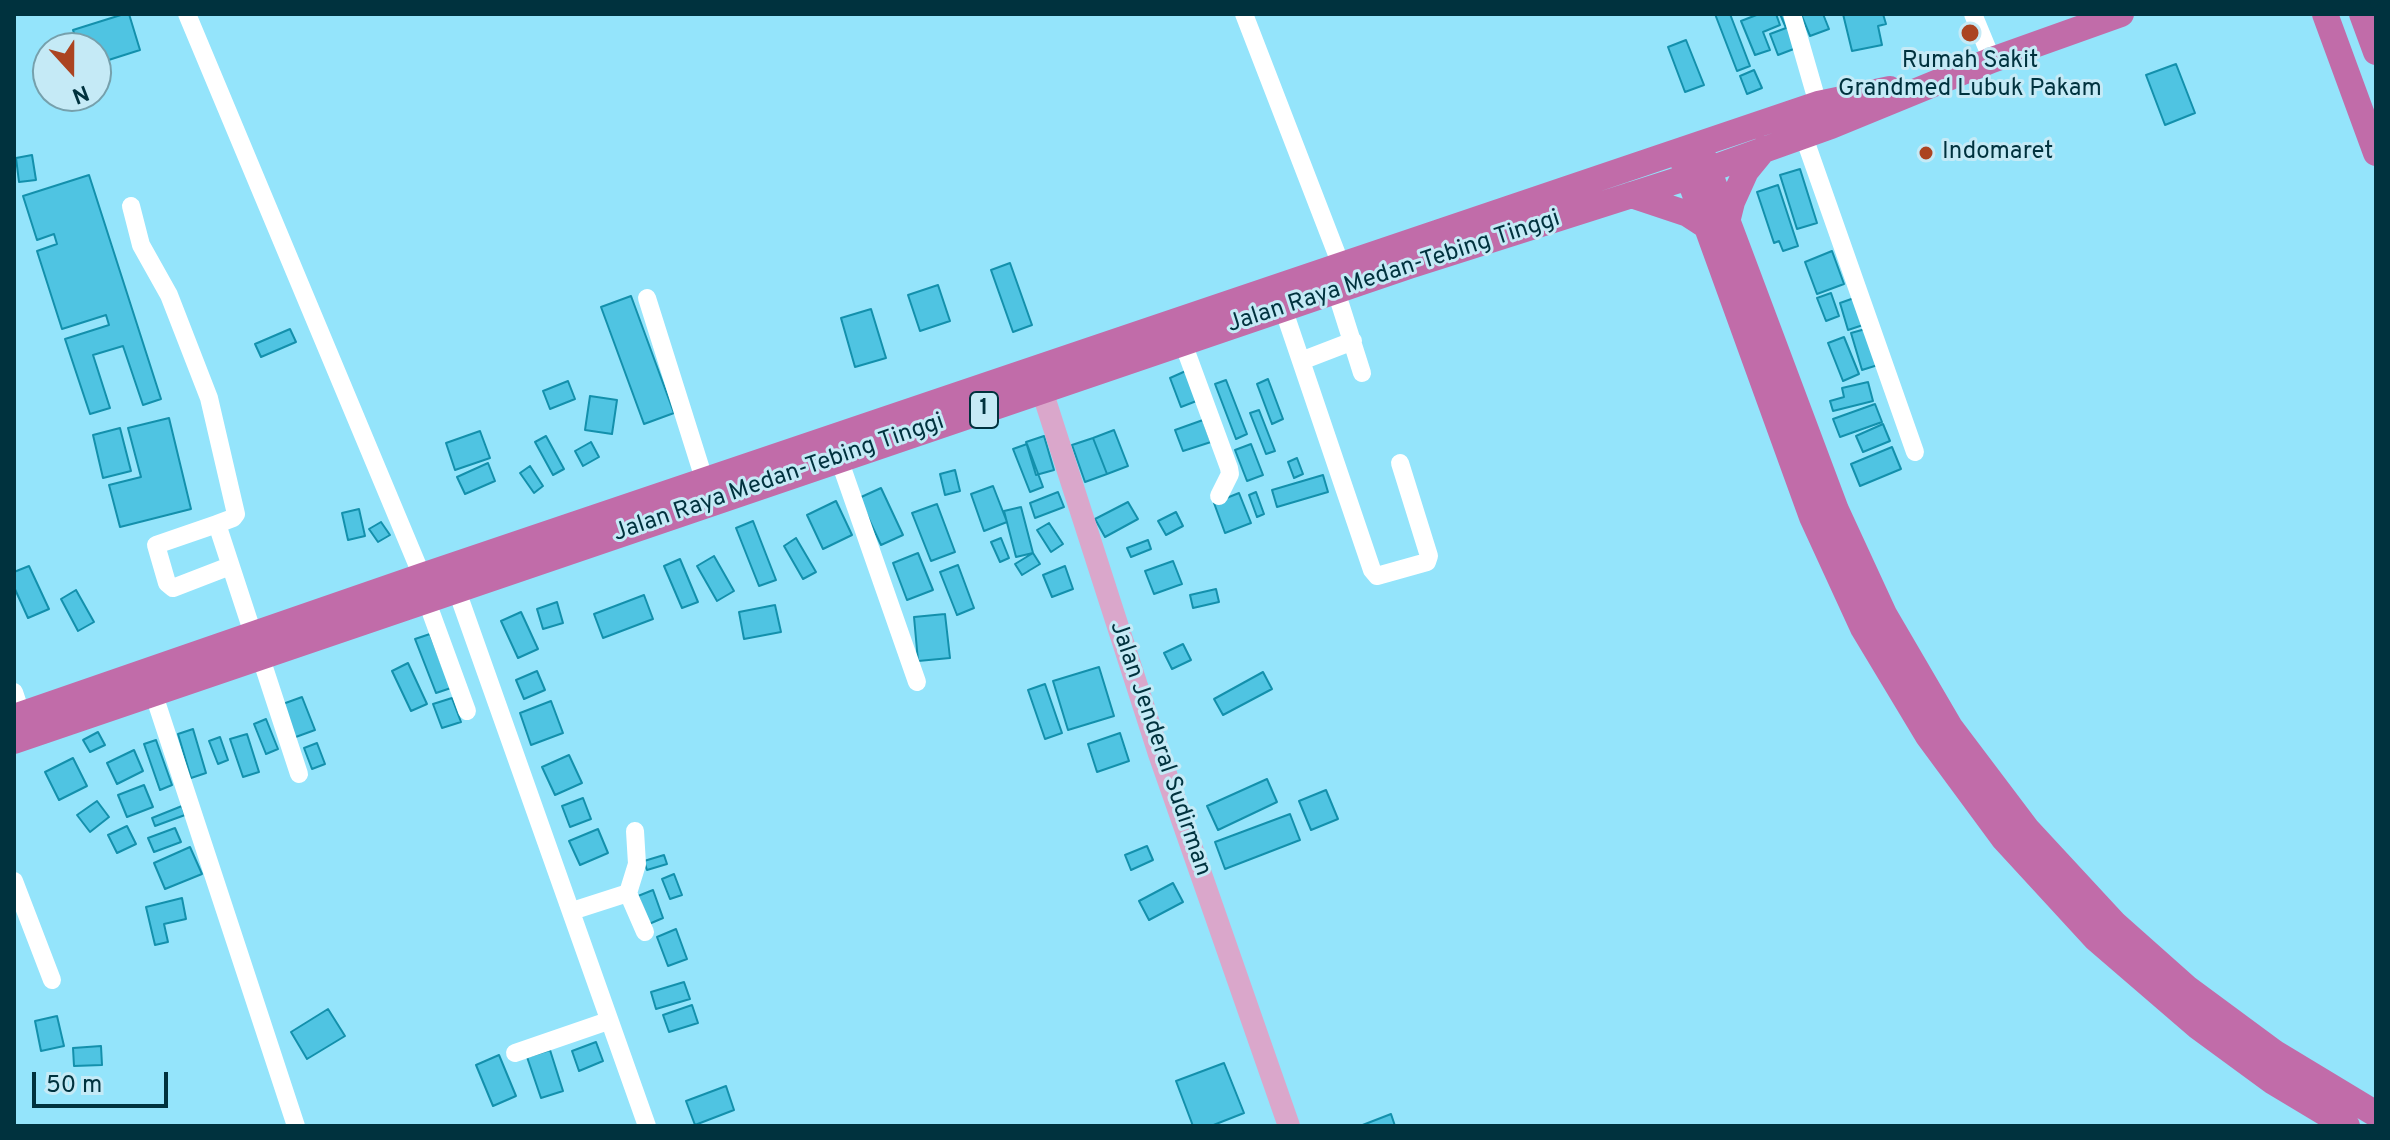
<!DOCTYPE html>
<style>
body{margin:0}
#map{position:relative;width:2390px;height:1140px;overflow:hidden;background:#94e4fb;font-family:Overpass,sans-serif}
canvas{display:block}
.frame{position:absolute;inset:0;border:16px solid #00323e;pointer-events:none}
.north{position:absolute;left:32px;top:32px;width:80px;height:80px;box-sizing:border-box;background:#c5eaf6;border:2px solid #76a0ac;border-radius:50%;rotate:159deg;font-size:22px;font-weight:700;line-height:32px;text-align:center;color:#00323e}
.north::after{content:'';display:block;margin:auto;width:28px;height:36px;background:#ab4421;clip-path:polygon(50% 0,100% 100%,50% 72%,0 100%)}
.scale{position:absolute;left:32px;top:1072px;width:136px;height:36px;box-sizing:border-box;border:4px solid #00323e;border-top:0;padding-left:10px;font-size:24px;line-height:28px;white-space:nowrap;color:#00323e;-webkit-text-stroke:6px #c5eaf6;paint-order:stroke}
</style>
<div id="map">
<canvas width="2390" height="1140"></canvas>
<div class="frame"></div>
<div class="north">N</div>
<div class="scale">50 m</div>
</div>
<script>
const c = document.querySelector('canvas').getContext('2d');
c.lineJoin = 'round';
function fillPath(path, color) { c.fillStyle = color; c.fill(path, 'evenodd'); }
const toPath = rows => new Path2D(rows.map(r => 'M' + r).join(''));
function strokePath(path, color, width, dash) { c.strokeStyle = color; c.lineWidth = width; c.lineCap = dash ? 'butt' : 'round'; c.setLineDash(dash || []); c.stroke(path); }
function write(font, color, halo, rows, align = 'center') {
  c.font = font + ' Overpass,sans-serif'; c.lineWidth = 6; c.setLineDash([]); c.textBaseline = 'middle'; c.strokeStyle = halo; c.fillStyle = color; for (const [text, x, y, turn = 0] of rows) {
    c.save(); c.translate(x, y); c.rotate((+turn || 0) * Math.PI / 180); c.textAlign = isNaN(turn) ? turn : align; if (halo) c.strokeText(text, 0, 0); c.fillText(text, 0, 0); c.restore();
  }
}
const building = toPath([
 [124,14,129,14,140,50,96,64,96,48,79,48,73,30,124,14],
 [1715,14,1730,14,1750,66,1737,71,1715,14],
 [1759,14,1776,14,1780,25,1763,32,1770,50,1755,55,1741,21,1759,14],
 [1780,14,1787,14,1799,47,1778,55,1770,34,1786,28,1780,14],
 [1801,14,1823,14,1829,29,1810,36,1801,14],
 [1843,14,1883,14,1886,24,1878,26,1882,45,1852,51,1843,14],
 [1686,40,1704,85,1685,92,1668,47,1686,40],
 [2176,64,2195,113,2165,125,2146,75,2176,64],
 [1754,70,1762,88,1747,94,1740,76,1754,70],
 [32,155,36,180,19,182,16,158,32,155],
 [1800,169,1817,223,1797,229,1780,175,1800,169],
 [89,175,161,399,143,405,123,346,93,355,110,408,90,414,65,339,109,325,106,315,62,329,37,251,57,244,54,234,37,240,23,196,89,175],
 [1778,185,1798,246,1783,251,1779,241,1774,243,1757,192,1778,185],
 [1832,251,1844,284,1817,294,1805,262,1832,251],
 [1010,263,1032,325,1013,332,991,270,1010,263],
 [938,285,950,321,920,331,908,295,938,285],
 [1831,293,1839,316,1826,321,1817,298,1831,293],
 [631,296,674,413,644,424,601,307,631,296],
 [1857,297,1866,324,1848,330,1840,303,1857,297],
 [871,309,886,358,855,367,841,318,871,309],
 [1869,328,1881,364,1862,370,1851,333,1869,328],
 [290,329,296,342,261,357,255,344,290,329],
 [1844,337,1859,374,1843,381,1828,343,1844,337],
 [1188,370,1199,400,1181,407,1170,378,1188,370],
 [1268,379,1283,419,1272,424,1257,384,1268,379],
 [1226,380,1247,434,1236,439,1215,384,1226,380],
 [568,381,575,399,550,409,543,391,568,381],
 [1868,382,1873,401,1833,411,1830,401,1844,397,1842,388,1868,382],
 [590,396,617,400,612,434,585,430,590,396],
 [1875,404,1882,422,1840,437,1833,419,1875,404],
 [1259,410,1275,451,1266,454,1250,413,1259,410],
 [169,418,191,509,120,527,109,485,141,477,128,428,169,418],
 [1203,420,1211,442,1183,451,1175,430,1203,420],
 [1883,424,1890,441,1863,452,1856,436,1883,424],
 [120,428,131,471,103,478,93,435,120,428],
 [1114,430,1128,466,1107,474,1093,438,1114,430],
 [480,431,490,458,455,470,446,443,480,431],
 [546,436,564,469,553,475,535,442,546,436],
 [1044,436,1054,470,1036,475,1026,442,1044,436],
 [1093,438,1107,474,1085,482,1072,445,1093,438],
 [591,442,599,457,583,466,575,451,591,442],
 [1027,444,1043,487,1030,492,1013,449,1027,444],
 [1251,444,1263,475,1247,481,1235,450,1251,444],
 [1892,447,1901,469,1860,486,1851,464,1892,447],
 [1297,458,1303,474,1294,478,1288,462,1297,458],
 [488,463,495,481,465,494,457,477,488,463],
 [530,466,543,486,534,493,520,473,530,466],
 [955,470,960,491,945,495,940,474,955,470],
 [1323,475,1328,492,1277,507,1272,490,1323,475],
 [993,486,1007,522,984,531,971,494,993,486],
 [881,488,903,535,881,545,859,498,881,488],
 [1058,492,1064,507,1035,518,1030,503,1058,492],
 [1256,492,1264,514,1257,517,1249,495,1256,492],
 [1239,493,1251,523,1225,533,1214,503,1239,493],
 [836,501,852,535,823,549,807,515,836,501],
 [1128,502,1138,519,1105,537,1095,519,1128,502],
 [937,504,955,552,931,561,912,513,937,504],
 [1021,507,1033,553,1016,557,1004,511,1021,507],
 [359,509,365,536,348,540,342,513,359,509],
 [1176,512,1183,526,1166,535,1158,521,1176,512],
 [753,521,776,580,759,586,736,528,753,521],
 [381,522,390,535,378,542,369,529,381,522],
 [1049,523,1063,544,1051,552,1037,530,1049,523],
 [796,538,816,572,803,579,784,546,796,538],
 [1001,538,1009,558,1000,562,991,542,1001,538],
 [1148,540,1151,549,1131,557,1127,548,1148,540],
 [918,553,933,590,907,600,893,563,918,553],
 [1033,553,1040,564,1022,575,1015,564,1033,553],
 [714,556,734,591,717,601,697,566,714,556],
 [680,559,698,602,682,608,664,566,680,559],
 [1173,561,1182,584,1154,594,1145,571,1173,561],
 [958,565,974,608,957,615,940,572,958,565],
 [29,566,49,609,28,618,14,587,14,572,29,566],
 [1065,566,1073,589,1052,597,1043,575,1065,566],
 [1216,589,1219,602,1193,608,1190,595,1216,589],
 [76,590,94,622,78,631,61,599,76,590],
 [644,595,653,619,603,638,594,614,644,595],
 [557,602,563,623,543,629,537,609,557,602],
 [775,605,781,632,744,639,739,612,775,605],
 [521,612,538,649,518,658,501,621,521,612],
 [945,614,950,658,918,661,914,617,945,614],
 [430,634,451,688,436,693,415,639,430,634],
 [1183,644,1191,660,1172,669,1164,653,1183,644],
 [408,663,427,704,411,711,392,671,408,663],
 [1099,667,1114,716,1068,730,1053,681,1099,667],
 [537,671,545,690,524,699,516,680,537,671],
 [1263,672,1272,689,1223,715,1214,699,1263,672],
 [1045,684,1062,733,1045,739,1028,690,1045,684],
 [302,697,315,730,293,738,280,705,302,697],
 [452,698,461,722,442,728,433,704,452,698],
 [551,701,563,733,531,745,520,713,551,701],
 [266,719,278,749,266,754,254,724,266,719],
 [193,729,206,773,191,778,178,734,193,729],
 [98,732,105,745,90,752,83,740,98,732],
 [1120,733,1129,761,1097,772,1088,744,1120,733],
 [247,734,259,772,243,777,230,739,247,734],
 [220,737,228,760,218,764,209,741,220,737],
 [156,740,172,785,160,790,144,744,156,740],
 [317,743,325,764,312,769,304,748,317,743],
 [134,750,143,771,117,784,107,763,134,750],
 [569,755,582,783,555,795,542,767,569,755],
 [73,758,87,786,59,800,45,772,73,758],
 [1267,779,1277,802,1218,830,1207,806,1267,779],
 [144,785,153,807,127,817,118,795,144,785],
 [1326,790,1338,819,1311,830,1299,801,1326,790],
 [583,798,591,819,570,827,562,806,583,798],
 [97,801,109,817,90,832,77,815,97,801],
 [182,806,185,815,155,826,152,818,182,806],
 [1290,814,1300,840,1225,869,1215,842,1290,814],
 [127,826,136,844,117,853,108,835,127,826],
 [175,828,181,842,154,852,148,838,175,828],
 [598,829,608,853,580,865,569,841,598,829],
 [1147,846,1153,860,1131,870,1125,855,1147,846],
 [190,847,202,874,165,889,154,863,190,847],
 [664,855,667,864,647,870,644,861,664,855],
 [674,874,682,895,670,899,662,879,674,874],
 [1173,883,1183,902,1149,920,1139,901,1173,883],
 [653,890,663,918,649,924,638,896,653,890],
 [182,898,186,919,164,924,168,942,155,945,146,907,182,898],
 [676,929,687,959,668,966,657,937,676,929],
 [684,982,690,999,656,1009,651,992,684,982],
 [692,1005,698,1023,669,1032,663,1015,692,1005],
 [328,1009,345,1036,307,1059,291,1032,328,1009],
 [57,1016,64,1046,41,1051,35,1021,57,1016],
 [596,1042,603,1061,579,1071,572,1051,596,1042],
 [101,1046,102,1065,74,1066,73,1048,101,1046],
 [550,1050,563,1091,541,1098,527,1057,550,1050],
 [499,1055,516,1096,493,1106,476,1065,499,1055],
 [1224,1063,1244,1113,1211,1126,1193,1126,1176,1081,1224,1063],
 [726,1086,734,1110,695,1125,686,1101,726,1086],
 [1391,1114,1395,1126,1360,1126,1391,1114]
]);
const minor = toPath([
 [187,14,422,576],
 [1244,14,1341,265],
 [1792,14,1818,104],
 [1973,14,1992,60],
 [1804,137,1915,452],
 [131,206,141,245,169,295,209,398,236,514,233,518,217,524],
 [1336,291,1362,373],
 [647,298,705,482],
 [1283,308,1372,570,1377,576,1427,562,1429,556,1400,463],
 [1183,343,1229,468,1230,474,1219,496],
 [1301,361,1353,341],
 [839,459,917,682],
 [230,566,173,588,167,583,156,545,217,524,299,774],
 [456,588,647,1126],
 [426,599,467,711],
 [14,692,25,725],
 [153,692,296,1126],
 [14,881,52,980],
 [628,893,645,932],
 [572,911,628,893,637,864,635,831],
 [515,1053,608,1021]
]);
const major = toPath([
 [1037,375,1158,751,1289,1126]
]);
const highway = toPath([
 [2325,14,2376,153],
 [2362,14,2376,52],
 [1702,153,1836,510,1884,614,1950,727,2027,829,2115,924,2187,988,2275,1053,2376,1114],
 [1683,161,1812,517,1863,628,1928,736,2004,839,2096,939,2197,1026,2272,1081,2347,1126],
 [1631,195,1688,214,1708,227],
 [1727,222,1732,202,1746,171,1764,149],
 [14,717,422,576,1818,104,1890,89],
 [14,741,1409,266,1688,177,1831,126,1992,60,2121,14]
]);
const markers = [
 [1970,33,10,"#ab4421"],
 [1926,153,8,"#ab4421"]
];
const shields = [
 [984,410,28]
];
const shieldNames = [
 ["1",984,410]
];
const poiNames = [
 ["Rumah Sakit",1970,62],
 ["Grandmed Lubuk Pakam",1970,90],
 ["Indomaret",1942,153,"left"]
];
const streetNames = [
 ["Jalan Raya Medan-Tebing Tinggi",1394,273,-18],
 ["Jalan Raya Medan-Tebing Tinggi",779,479,-19],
 ["Jalan Jenderal Sudirman",1159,749,71]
];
fillPath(building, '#4fc4e2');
strokePath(building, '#1390ac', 2);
strokePath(minor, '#fff', 18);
strokePath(major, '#daa7cb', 22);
strokePath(highway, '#c16ca9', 26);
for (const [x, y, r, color] of markers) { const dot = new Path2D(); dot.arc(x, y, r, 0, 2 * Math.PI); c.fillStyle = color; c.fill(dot); strokePath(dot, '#c5eaf6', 3); }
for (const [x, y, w] of shields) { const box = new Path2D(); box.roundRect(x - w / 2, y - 18, w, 36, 6); c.fillStyle = '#c5eaf6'; c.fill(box); strokePath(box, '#00323e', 2); }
write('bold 22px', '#00323e', null, shieldNames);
write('24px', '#00323e', '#c5eaf6', poiNames);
write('24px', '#00323e', '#c5eaf6', streetNames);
</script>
